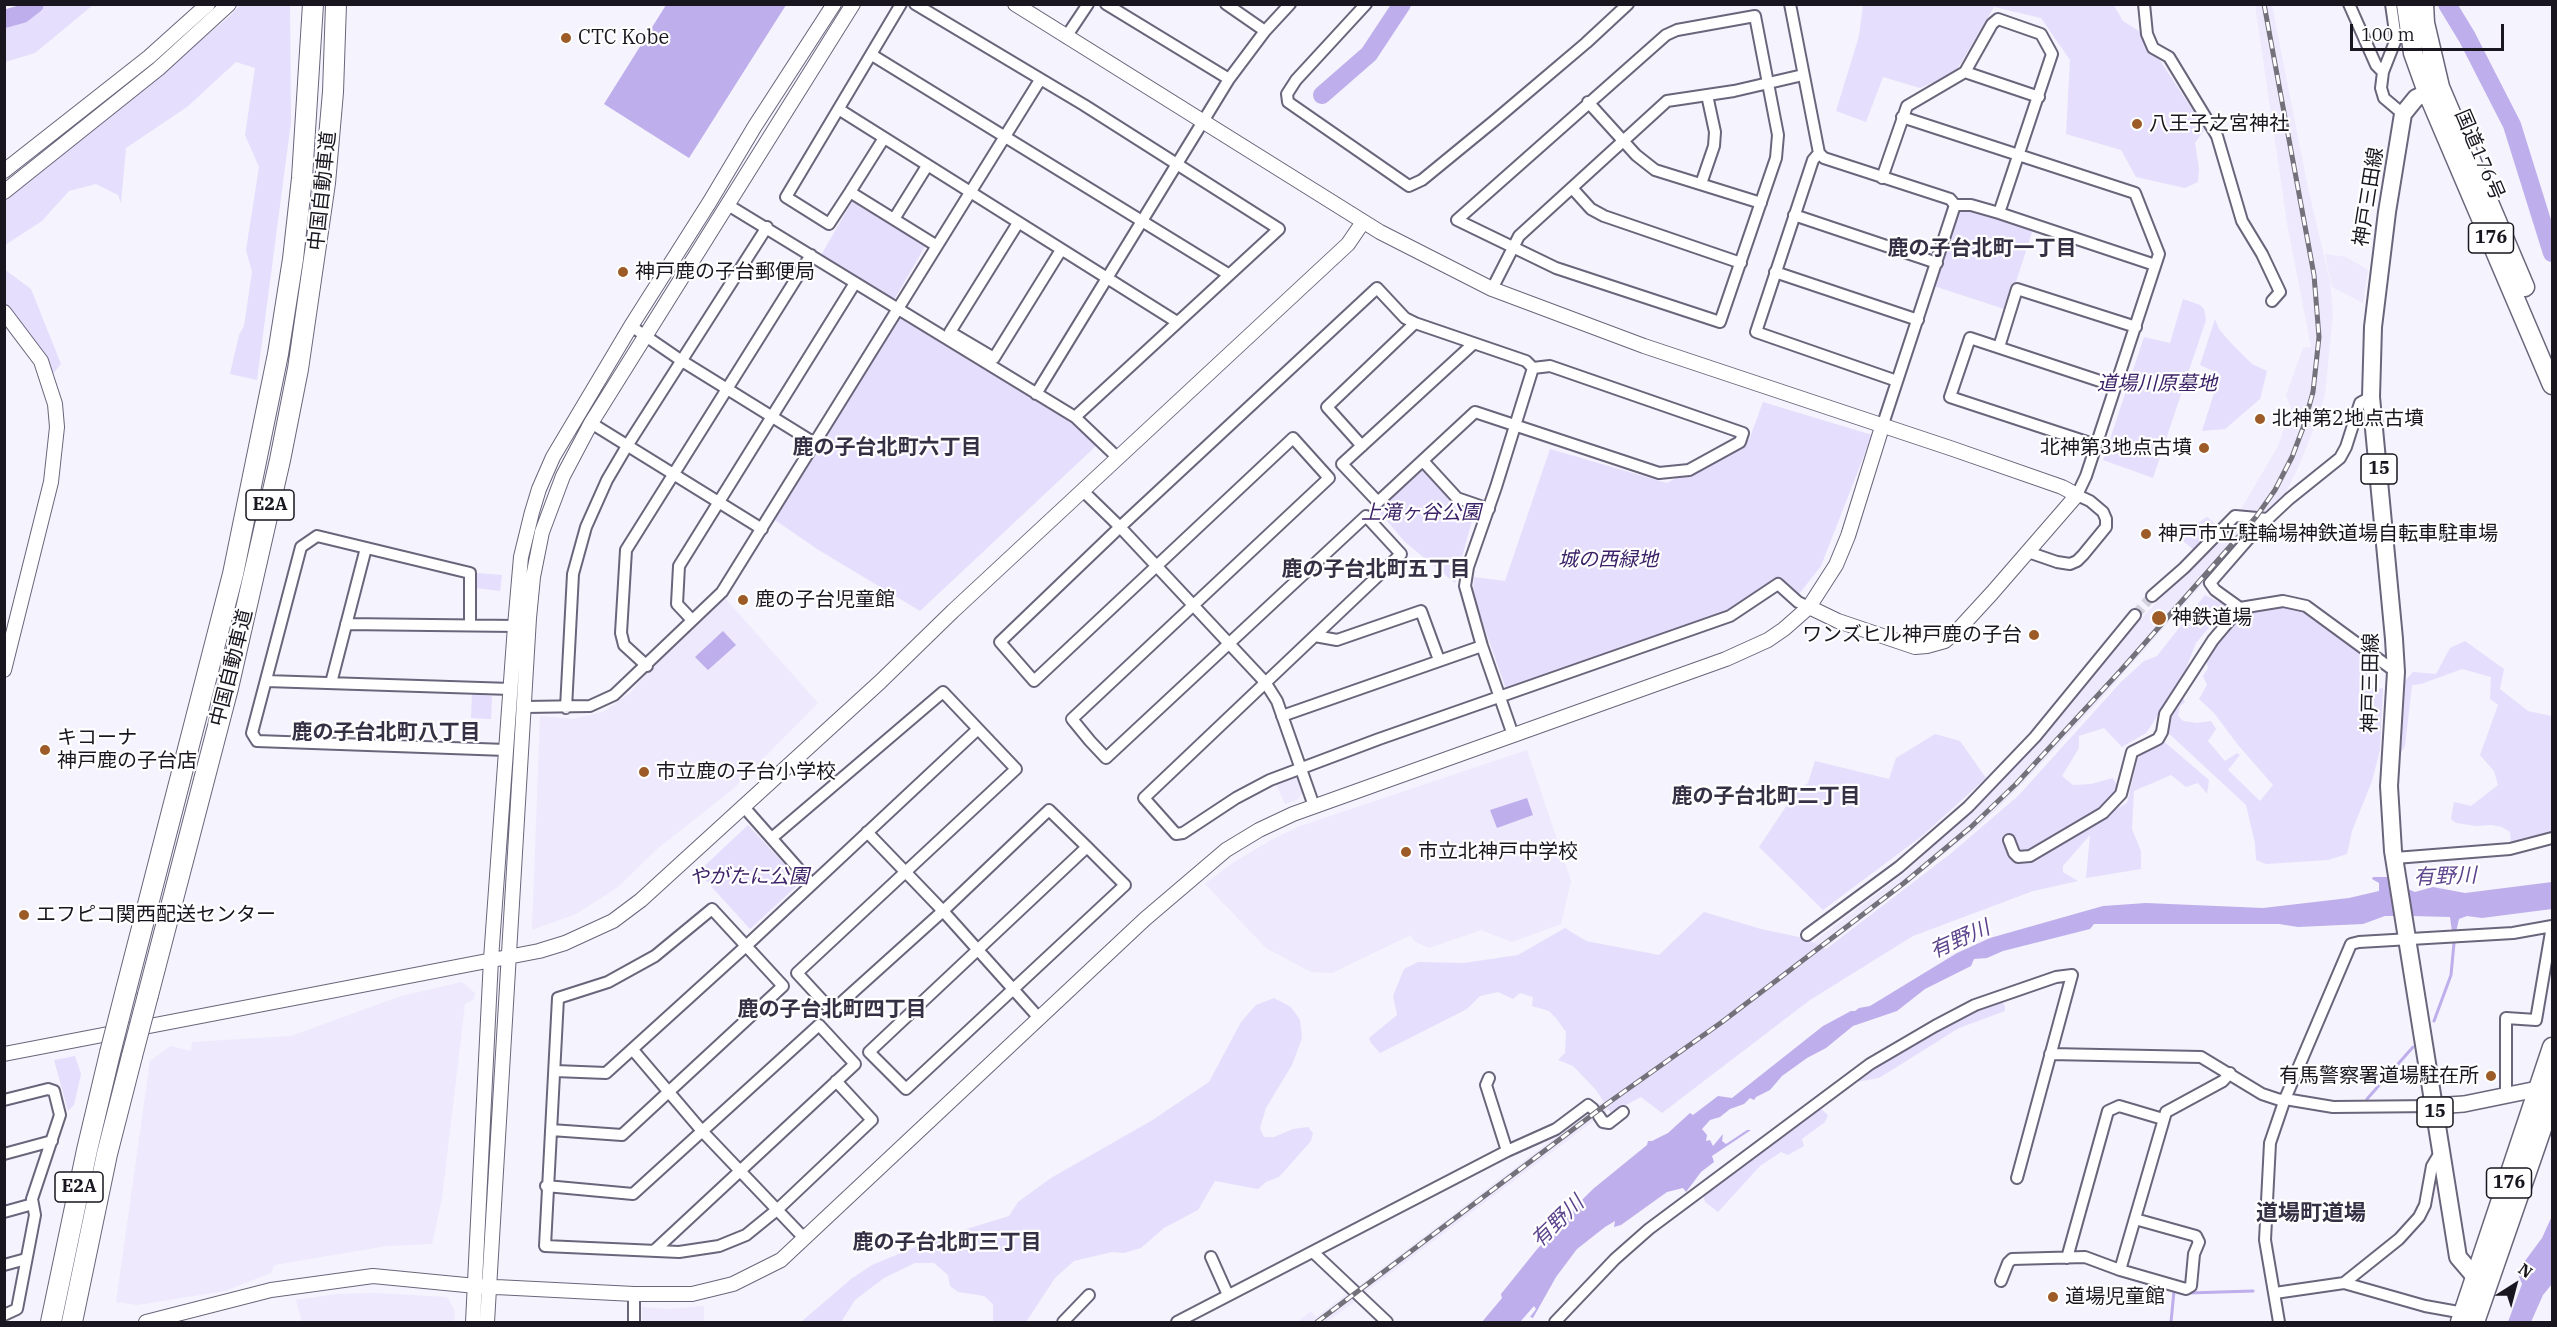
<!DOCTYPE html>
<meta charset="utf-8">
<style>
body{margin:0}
#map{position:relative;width:2557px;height:1327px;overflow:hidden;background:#f5f3fd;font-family:"IBM Plex Serif",serif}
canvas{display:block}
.frame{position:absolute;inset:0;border:6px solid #19161f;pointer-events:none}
.north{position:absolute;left:2485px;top:1255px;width:60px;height:60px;-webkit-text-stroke:4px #fff;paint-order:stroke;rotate:36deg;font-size:16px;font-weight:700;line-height:24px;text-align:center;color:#19161f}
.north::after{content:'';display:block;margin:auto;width:21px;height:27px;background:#19161f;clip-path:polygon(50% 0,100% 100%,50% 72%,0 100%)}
.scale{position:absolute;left:2350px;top:24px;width:154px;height:27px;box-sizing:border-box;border:3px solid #19161f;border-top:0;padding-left:8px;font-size:18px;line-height:21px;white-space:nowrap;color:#19161f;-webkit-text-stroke:4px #fff;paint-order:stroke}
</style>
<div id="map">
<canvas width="2557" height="1327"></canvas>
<div class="frame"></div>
<div class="north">N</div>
<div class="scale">100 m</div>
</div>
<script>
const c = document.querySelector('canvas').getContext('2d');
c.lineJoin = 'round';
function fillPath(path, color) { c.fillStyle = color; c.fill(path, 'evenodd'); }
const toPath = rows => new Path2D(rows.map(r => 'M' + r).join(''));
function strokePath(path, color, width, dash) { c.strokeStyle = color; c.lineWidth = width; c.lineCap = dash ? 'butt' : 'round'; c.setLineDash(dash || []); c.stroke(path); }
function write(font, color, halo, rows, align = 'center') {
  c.font = font + ' "IBM Plex Serif","Noto Sans JP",serif'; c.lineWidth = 4.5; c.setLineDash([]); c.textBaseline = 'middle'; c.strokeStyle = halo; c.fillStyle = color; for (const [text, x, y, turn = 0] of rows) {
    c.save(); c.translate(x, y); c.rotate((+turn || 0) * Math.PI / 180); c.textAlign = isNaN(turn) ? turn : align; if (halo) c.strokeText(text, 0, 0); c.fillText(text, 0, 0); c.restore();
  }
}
const built = toPath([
 [2255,5,2272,5,2308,188,2330,281,2333,315,2325,394,2315,426,2297,470,2283,498,2269,512,2263,513,2240,511,2278,446,2291,408,2286,395,2303,348,2311,347,2287,223],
 [2325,254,2346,257,2368,270,2363,303,2332,287],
 [2233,521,2257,522,2092,709,2018,788,1979,826,1847,931,1363,1294,1357,1287,1906,872,2011,770,2128,633],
 [725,598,818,703,732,790,657,849,618,887,576,914,532,930,540,716,573,719,603,712,630,693,655,664],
 [1527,750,1571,881,1561,924,1512,942,1481,930,1429,948,1414,941,1411,935,1332,973,1311,972,1266,948,1205,884,1231,864,1271,840,1300,826],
 [1293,776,1299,779,1304,791,1297,800,1285,804,1276,783],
 [462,982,475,993,474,999,465,1004,442,1198,432,1244,387,1246,274,1265,271,1273,225,1291,138,1305,116,1302,150,1061,170,1046,191,1051,192,1042,291,1036,401,996],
 [377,1293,447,1297,455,1311,454,1322,302,1322,296,1300,337,1294],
 [1348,1293,1356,1301,1327,1322,1297,1322,1311,1311,1316,1317],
 [704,1306,704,1322,643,1322,642,1307,669,1309]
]);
const green = toPath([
 [2113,4,2123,21,2142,33,2205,129,2195,143,2199,169,2198,182,2185,188,2136,177,2121,150,2066,134,2070,60,2041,18,1994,7,1955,73,1920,88,1883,77,1866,122,1836,111,1859,36,1863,5],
 [46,5,93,5,35,53,5,62,5,24,29,17],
 [240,5,290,5,291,122,257,380,230,374,239,335,244,326,252,272,246,250,259,167,245,135,255,68,236,62,187,107,126,148,121,203,118,195,96,184,69,191,42,221,5,245,5,198,123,106,231,15],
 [853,200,927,243,894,300,820,257],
 [1961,206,2033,229,2007,310,1934,286],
 [4,269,31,289,61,364,52,375,39,346,5,303],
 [2183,299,2200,305,2204,309,2206,320,2153,478,2103,460,2144,337,2170,343],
 [898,317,1067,420,1097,445,920,611,817,549,775,520],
 [2215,319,2219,329,2231,343,2252,364,2267,371,2260,399,2225,429,2202,431,2220,374,2200,365],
 [1763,402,1872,435,1821,566,1799,594,1776,578,1728,613,1507,692,1473,595,1474,577,1505,581,1550,449,1667,483,1749,440],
 [1421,467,1453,503,1474,513,1455,583,1405,542,1377,509],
 [2207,517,2218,526,2195,551,2183,541,2193,526],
 [477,573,502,575,500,591,475,588],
 [2205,595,2227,606,2196,643,2181,681,2146,733,2122,747,2104,728,2079,736,2079,748,2062,776,2073,785,2091,784,2113,778,2118,787,2107,804,2109,813,2127,803,2139,753,2161,739,2209,780,2207,794,2198,783,2186,787,2171,775,2134,791,2132,829,2141,851,2141,869,2086,878,2090,835,2063,866,2063,872,2078,881,2033,891,1913,936,1810,1000,1662,1113,1641,1097,1611,1113,1596,1090,1573,1066,1558,1060,1565,1053,1566,1032,1556,1018,1549,1011,1532,1006,1533,997,1520,993,1513,999,1498,992,1480,996,1467,1009,1380,1053,1371,1043,1369,1038,1397,1015,1393,996,1404,969,1418,962,1464,963,1518,955,1565,928,1586,941,1659,955,1704,912,1761,929,1804,938,1826,949,1949,855,2018,796,2121,682,2144,661,2157,656],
 [2282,604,2303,609,2369,656,2366,680,2374,690,2383,688,2380,750,2372,781,2352,831,2347,854,2328,860,2266,864,2256,860,2255,843,2246,805,2164,729,2169,712,2183,698,2185,702,2180,706,2178,716,2183,721,2197,723,2211,721,2216,729,2208,741,2225,761,2237,753,2240,755,2228,770,2260,801,2273,785,2238,745,2214,713,2199,699,2207,685,2203,676,2208,668,2205,656,2240,618,2250,611,2266,609],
 [2465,641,2504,669,2500,689,2528,711,2552,716,2552,831,2543,836,2511,845,2510,832,2502,827,2491,825,2476,826,2456,823,2451,819,2454,802,2471,806,2498,785,2494,771,2480,755,2498,705,2490,699,2491,677,2462,669,2421,684,2412,685,2405,746,2400,754,2404,682,2413,672,2436,674,2450,648],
 [472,694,492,696,491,719,471,718],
 [1935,734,1960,741,1986,778,1922,836,1823,910,1759,847,1797,790,1808,783,1815,761,1889,779,1896,758],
 [748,825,801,882,750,929,698,872],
 [1274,998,1291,1007,1300,1020,1302,1038,1292,1065,1266,1108,1260,1128,1264,1137,1274,1137,1293,1129,1308,1127,1313,1133,1311,1141,1279,1177,1266,1182,1258,1189,1215,1181,1198,1210,1164,1228,1141,1248,1124,1253,1112,1252,1074,1261,1055,1278,1026,1322,993,1322,993,1304,984,1296,958,1292,950,1286,948,1275,934,1263,915,1263,884,1278,855,1300,841,1322,801,1322,851,1279,872,1265,937,1238,1009,1216,1018,1202,1051,1178,1151,1121,1209,1082,1241,1022,1256,1005],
 [2001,1000,2005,1006,2005,1011,1959,1028,1879,1078,1856,1082,1880,1064,1962,1015],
 [75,1056,81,1074,74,1105,68,1111,54,1060],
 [1821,1109,1828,1115,1825,1122,1802,1139,1804,1146,1788,1155,1781,1152,1760,1166,1718,1212,1705,1202,1703,1196,1815,1110]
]);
const water = toPath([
 [666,5,786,5,689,158,604,104],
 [723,631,736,645,708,670,695,657],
 [1527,798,1533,815,1497,828,1490,810],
 [2373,877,2391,877,2398,885,2415,892,2433,887,2465,893,2552,882,2552,909,2482,918,2467,916,2459,919,2456,932,2452,932,2450,917,2412,916,2385,916,2363,924,2298,927,2279,924,2094,924,2090,929,2003,951,1987,958,1974,959,1971,966,1925,989,1897,1011,1853,1026,1826,1048,1807,1058,1782,1076,1770,1090,1756,1097,1754,1100,1750,1098,1744,1104,1730,1109,1720,1117,1710,1120,1702,1129,1707,1135,1706,1141,1710,1140,1713,1146,1723,1134,1722,1141,1726,1144,1747,1130,1751,1130,1712,1156,1714,1162,1701,1172,1686,1192,1683,1188,1667,1192,1621,1225,1614,1227,1615,1221,1605,1227,1577,1249,1556,1277,1533,1318,1530,1317,1536,1309,1534,1306,1520,1322,1482,1322,1502,1298,1501,1294,1538,1248,1557,1230,1562,1220,1593,1189,1647,1145,1648,1141,1652,1141,1668,1133,1690,1113,1693,1115,1718,1096,1732,1098,1823,1026,1851,1011,1855,1011,1859,1008,1870,1006,1957,953,1990,938,2103,906,2146,903,2263,908,2349,898,2379,891,2379,883,2372,879],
 [2552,1216,2552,1284,2543,1295,2531,1322,2508,1322,2522,1284,2518,1274,2519,1269,2542,1238]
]);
const stream = toPath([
 [2434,1021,2451,975,2454,943],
 [2367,1099,2413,1047],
 [2141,1281,2181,1293],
 [2188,1293,2253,1291],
 [2171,1322,2174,1291]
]);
const river = toPath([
 [2447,4,2467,37,2512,125,2552,253],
 [4,19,22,14,35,4],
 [1322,95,1369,54,1402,4]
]);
const minorTunnel = toPath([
 [2135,615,2152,596]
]);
const minor = toPath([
 [901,4,786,197,829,224,850,192,937,246],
 [915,4,1084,105,1279,229,1075,417],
 [1106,4,1229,79],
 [1366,4,1296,80,1287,94,1288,102,1409,186,1422,180,1494,121,1586,43,1628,4],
 [1790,4,1819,153,1824,158,1950,199,1955,205],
 [2144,4,2147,34,2153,48,2169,57,2217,136,2242,221,2262,254,2280,292,2272,301],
 [2349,4,2376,65,2383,72],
 [2391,4,2396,39,2383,72,2381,88,2384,98,2403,114],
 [1755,16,1778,135,1776,158,1720,322,1556,268,1457,220,1666,35,1677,30,1755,16],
 [1265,31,1290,4],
 [1066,37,1088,4],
 [872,55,1228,274],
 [1965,72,2039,97],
 [1588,102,1636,155,1655,170,1761,203],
 [840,110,1177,322],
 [1902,117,2135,193,2159,254,2086,476,2077,495,2090,501,2103,512,2106,519,2106,527,2083,555,2077,561,2070,564,2057,562,2028,552],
 [1819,153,1813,160,1756,332,1897,381],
 [1882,178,1907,106,1965,72,1992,24,1998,19,2041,34,2052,54,1999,213],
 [1701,184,1714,146,1715,132,1707,95],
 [1572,188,1591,209,1604,216,1741,263],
 [850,192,884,138],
 [728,205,1075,417,1118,458],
 [1955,205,1971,205,1999,213,2155,265],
 [1794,215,1937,263],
 [894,219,927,166],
 [1018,223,950,332,994,358,1061,250],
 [1775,272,1918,320],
 [1492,289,1519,236,1667,101,1734,91,1803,75],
 [631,326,682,361,816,444],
 [1473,344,1342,464,1378,502,1475,412,1659,473,1689,470,1740,442,1743,433,1550,366,1533,368,1526,361,1415,323,1405,318,1377,288,1120,527,1000,642,1034,681,1293,438,1329,478,1072,719,1090,741,1106,758,1366,516,1401,554,1144,798,1176,834,1183,833,1236,798,1270,780,1379,739,1730,616,1778,584,1798,602,1809,607],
 [1999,347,2017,289,2136,327],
 [1036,394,1229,79,1265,31,1226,4],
 [2371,397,2360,403,2346,447,2340,458,2289,499,2257,529,2210,583,2215,590,2240,608,2283,601,2306,606,2396,672],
 [591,423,762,529],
 [1882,427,1955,205],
 [2096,445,1950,397,1970,338,2115,386],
 [1362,446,1327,407,1415,323],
 [1423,461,1457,498,1489,509],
 [1083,491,1120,527,1265,682,1277,701,1314,806],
 [2152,596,2184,568,2235,516,2268,519],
 [692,620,677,604,679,566,855,283],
 [346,624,515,626],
 [470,625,470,573,317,536,301,547,252,733,257,741,506,750],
 [1315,636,1337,640,1421,611,1439,660],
 [647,666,624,645,621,633,626,550,811,255],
 [266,681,511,689],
 [331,683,366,548],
 [525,707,590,706,614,695,722,592,1040,80],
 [566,708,573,574,586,527,607,480,627,446,767,227],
 [1282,716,1482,646],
 [1513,735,1482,646,1465,586,1468,567,1496,487,1533,368],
 [743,806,811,883],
 [867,832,943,911,1039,1018],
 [773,837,943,692,1016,769,797,973,832,1011,943,911,1049,810,1087,847,1125,885,906,1089,869,1052,1087,847],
 [2009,840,2014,853,2018,857,2030,856,2103,813,2121,794,2132,752,2158,739,2162,732,2165,714,2213,640,2240,608],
 [2395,858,2510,849,2552,838],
 [1807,935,1899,867,1968,807,2035,737,2135,615],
 [633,1050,702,1131,804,1238],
 [2050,1054,2201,1057,2262,1094,2280,1100,2285,1099,2333,1107,2434,1106],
 [555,1071,606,1073,746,946,978,729],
 [4,1100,48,1089,54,1091,60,1115,32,1199,35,1215,17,1309,4,1315],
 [1599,1116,1603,1122,1609,1123,1623,1112],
 [551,1130,622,1135,783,986,712,909,655,956,608,982,558,998,545,1246,679,1252,719,1246,746,1235,778,1209,872,1120,836,1081],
 [1507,1151,1556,1129,1588,1105,1593,1109],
 [4,1154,52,1141],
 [546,1186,633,1194,819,1025,855,1064,655,1250],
 [4,1212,33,1204],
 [1314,1253,1387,1322],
 [1211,1257,1228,1295],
 [2067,1258,2108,1111,2119,1106,2163,1119],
 [4,1265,26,1259],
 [2120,1270,2186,1289,2191,1286,2194,1254,2199,1242,2196,1236,2135,1219],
 [2001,1281,2008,1263,2012,1259,2085,1257,2120,1270,2166,1112,2223,1081,2230,1073],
 [2344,1283,2425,1306,2464,1313],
 [2275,1293,2344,1283,2399,1239,2419,1217,2425,1205,2432,1166,2441,1151],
 [634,1294,634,1322],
 [1063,1322,1089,1295],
 [1177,1322,1507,1151,1486,1085,1489,1078],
 [1555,1322,1615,1259,1649,1229,1870,1064,1935,1026,1975,1005,2056,977,2072,975,2017,1178],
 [2279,1322,2265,1240,2270,1143,2285,1099,2351,944,2359,942,2513,933,2552,926,2536,1020,2506,1018,2506,1096]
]);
const tertiary = toPath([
 [1015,4,1380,232,1492,289,1644,346,1953,449,2062,487,2077,495,1992,593,1958,630,1945,641,1927,646,1915,647,1838,621,1809,607],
 [4,171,149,57,208,4],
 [4,192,158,69,229,4],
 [4,312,41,361,55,404,57,427,51,482,4,670],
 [4,1054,539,951,565,943,613,921,641,900,880,682,953,611,1348,244,1363,222],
 [146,1322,271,1290,373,1276,476,1286,634,1294,692,1294,733,1284,781,1260,1145,919,1226,850,1259,830,1293,814,1726,659,1768,640,1784,629,1809,607,1836,565,1848,536,1882,427],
 [473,1322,491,959,515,626,521,557,532,512,539,489,553,457,631,326,709,203,755,126,834,4],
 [487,1322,529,618,533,577,542,532,563,476,591,423,853,4]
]);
const secondary = toPath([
 [2434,1106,2464,1104,2552,1086]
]);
const primary = toPath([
 [2440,87,2416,98,2403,114,2387,212,2373,327,2371,397,2394,639,2396,672,2389,786,2393,851,2458,1257,2476,1278,2484,1281]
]);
const trunk = toPath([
 [2406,4,2413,53,2427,92,2552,385],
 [2424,4,2425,23,2440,87,2525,287],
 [2460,1322,2552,1047],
 [2475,1322,2552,1100]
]);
const motorway = toPath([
 [126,990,233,574,278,354,293,259,302,178,313,4],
 [148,995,228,688,280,460,298,369,325,183,333,92,336,4],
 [51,1322,87,1150,110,1053],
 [72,1322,107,1154,132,1056]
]);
const rail = toPath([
 [1317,1322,1608,1103,1722,1022,1904,883,1971,827,2016,784,2122,669,2256,517,2275,490,2292,457,2303,428,2313,392,2319,337,2314,275,2264,4]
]);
const motorwayBridge = toPath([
 [110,1053,126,990],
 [132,1056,148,995]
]);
const markers = [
 [566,38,6,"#9d5c27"],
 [2137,124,6,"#9d5c27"],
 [623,272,6,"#9d5c27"],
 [2260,419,6,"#9d5c27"],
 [2204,448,6,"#9d5c27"],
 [2146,534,6,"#9d5c27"],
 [743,600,6,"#9d5c27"],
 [2159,618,8,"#9d5c27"],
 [2034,635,6,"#9d5c27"],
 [45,750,6,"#9d5c27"],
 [644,772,6,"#9d5c27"],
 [1406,852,6,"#9d5c27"],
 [24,915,6,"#9d5c27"],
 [2491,1076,6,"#9d5c27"],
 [2053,1297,6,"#9d5c27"]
];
const shields = [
 [2491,238,45],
 [2379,469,36],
 [270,505,48],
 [2435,1112,36],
 [2509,1183,45],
 [79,1187,48]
];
const shieldNames = [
 ["176",2491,238],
 ["15",2379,469],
 ["E2A",270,505],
 ["15",2435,1112],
 ["176",2509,1183],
 ["E2A",79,1187]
];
const poiNames = [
 ["CTC Kobe",578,38],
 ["八王子之宮神社",2149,124],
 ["神戸鹿の子台郵便局",635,272],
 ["北神第2地点古墳",2272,419],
 ["北神第3地点古墳",2192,448,"right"],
 ["神戸市立駐輪場神鉄道場自転車駐車場",2158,534],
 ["鹿の子台児童館",755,600],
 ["神鉄道場",2172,618],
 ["ワンズヒル神戸鹿の子台",2022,635,"right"],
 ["キコーナ",57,738],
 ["神戸鹿の子台店",57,761],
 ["市立鹿の子台小学校",656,772],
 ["市立北神戸中学校",1418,852],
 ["エフピコ関西配送センター",36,915],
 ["有馬警察署道場駐在所",2479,1076,"right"],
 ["道場児童館",2065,1297]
];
const streetNames = [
 ["国道176号",2479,155,67],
 ["中国自動車道",323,191,-84],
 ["神戸三田線",2369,197,-81],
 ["中国自動車道",232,668,-76],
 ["神戸三田線",2371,683,-89]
];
const parkNames = [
 ["道場川原墓地",2157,384],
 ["上滝ヶ谷公園",1421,513],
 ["城の西緑地",1608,560],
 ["やがたに公園",749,877]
];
const neighbourhoodNames = [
 ["鹿の子台北町一丁目",1982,249],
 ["鹿の子台北町六丁目",887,448],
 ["鹿の子台北町五丁目",1376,570],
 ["鹿の子台北町八丁目",386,733],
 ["鹿の子台北町二丁目",1766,797],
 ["鹿の子台北町四丁目",832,1010],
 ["鹿の子台北町三丁目",947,1243]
];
const waterNames = [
 ["有野川",2445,877,-2],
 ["有野川",1960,940,-24],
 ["有野川",1558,1222,-44]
];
const quarterNames = [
 ["道場町道場",2311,1214]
];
fillPath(built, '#eee9fd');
fillPath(green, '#e5defd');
fillPath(water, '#beaeeb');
strokePath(stream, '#beaeeb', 3);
strokePath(river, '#beaeeb', 18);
strokePath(minorTunnel, '#d4d2dc', 10, [10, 5]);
strokePath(minor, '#6a657b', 14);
strokePath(tertiary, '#6a657b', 16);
strokePath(secondary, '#6a657b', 18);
strokePath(primary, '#6a657b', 20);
strokePath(trunk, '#6a657b', 21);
strokePath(motorway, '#6a657b', 22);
strokePath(minor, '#fff', 10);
strokePath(tertiary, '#fff', 14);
strokePath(secondary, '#fff', 15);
strokePath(primary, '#fff', 16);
strokePath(trunk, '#fff', 18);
strokePath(motorway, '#fff', 20);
strokePath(rail, '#73717a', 5);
strokePath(rail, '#fff', 3, [9]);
strokePath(motorwayBridge, '#6a657b', 22, []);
strokePath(motorwayBridge, '#fff', 20);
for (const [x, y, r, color] of markers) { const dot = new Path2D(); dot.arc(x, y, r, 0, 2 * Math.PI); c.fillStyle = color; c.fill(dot); strokePath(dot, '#fff', 2); }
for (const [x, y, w] of shields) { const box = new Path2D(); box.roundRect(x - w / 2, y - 15, w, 30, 4.5); c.fillStyle = '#fff'; c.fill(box); strokePath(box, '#19161f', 1.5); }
write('bold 18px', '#19161f', null, shieldNames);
write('20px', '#19161f', '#fff', poiNames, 'left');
write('20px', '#19161f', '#fff', streetNames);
write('italic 20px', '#3c2268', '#fff', parkNames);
write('bold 21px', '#353044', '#fff', neighbourhoodNames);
write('italic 21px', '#5c448d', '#fff', waterNames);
write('bold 22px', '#353044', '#fff', quarterNames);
</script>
